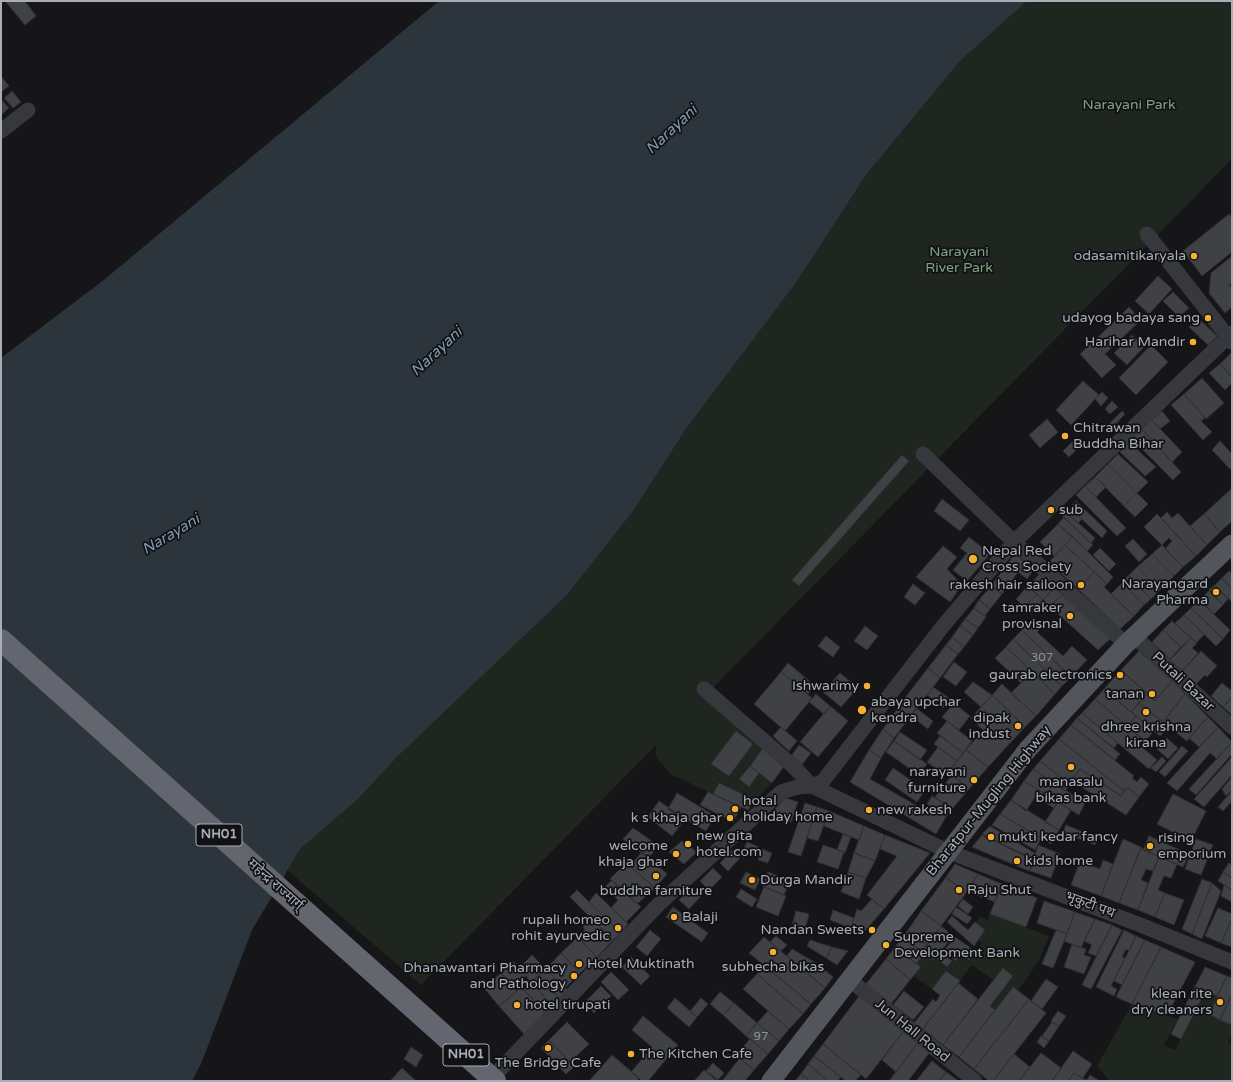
<!DOCTYPE html>
<meta charset="utf-8">
<style>
body{margin:0}
#map{position:relative;width:1233px;height:1082px;overflow:hidden;background:#161618;font-family:"Varela Round",sans-serif}
canvas{display:block}
.frame{position:absolute;inset:0;border:2px solid #a8adb8;pointer-events:none}
</style>
<div id="map">
<canvas width="1233" height="1082"></canvas>
<div class="frame"></div>
</div>
<script>
const c = document.querySelector('canvas').getContext('2d');
c.lineJoin = 'round';
function fillPath(path, color) { c.fillStyle = color; c.fill(path, 'evenodd'); }
const toPath = rows => new Path2D(rows.map(r => 'M' + r).join(''));
function strokePath(path, color, width, dash) { c.strokeStyle = color; c.lineWidth = width; c.lineCap = dash ? 'butt' : 'round'; c.setLineDash(dash || []); c.stroke(path); }
function write(font, color, halo, rows, align = 'center') {
  c.font = font + ' "Varela Round","Noto Sans Devanagari",sans-serif'; c.lineWidth = 3.5; c.setLineDash([]); c.textBaseline = 'middle'; c.strokeStyle = halo; c.fillStyle = color; for (const [text, x, y, turn = 0] of rows) {
    c.save(); c.translate(x, y); c.rotate((+turn || 0) * Math.PI / 180); c.textAlign = isNaN(turn) ? turn : align; if (halo) c.strokeText(text, 0, 0); c.fillText(text, 0, 0); c.restore();
  }
}
const green = toPath([
 [1027,1,1232,1,1232,159,703,698,763,748,739,779,749,787,759,773,772,783,760,796,755,800,719,783,713,794,672,775,659,761,656,755,656,745,421,985,287,870,300,848,358,799,397,757,567,595,633,511,686,429,798,280,866,175,960,61],
 [990,914,1049,936,1038,962,1018,991,995,1010,990,1006,1013,976,1003,968,993,980,972,965,960,981,946,971,932,989,914,976,921,967,916,964,924,954,934,960,937,959,947,967,953,959,956,961,961,954,969,960,982,943,978,939,985,930,975,922,981,917,988,920],
 [1206,990,1217,996,1209,1014,1232,1025,1232,1033,1228,1043,1232,1045,1232,1081,1110,1081,1097,1066,1132,1004,1178,1019,1164,1045,1175,1050]
]);
const water = toPath([
 [439,1,1027,1,960,61,866,175,798,280,686,429,633,511,567,595,397,757,358,799,300,849,252,930,201,1064,192,1081,1,1081,1,358,105,279]
]);
const building = toPath([
 [5,1,25,1,36,16,25,25,5,1],
 [1,76,9,86,1,92,1,76],
 [12,91,21,102,13,108,4,98,12,91],
 [1,99,9,108,1,115,1,99],
 [1229,214,1232,218,1232,252,1202,276,1183,251,1229,214],
 [1232,256,1232,283,1229,285,1232,288,1232,307,1225,313,1209,293,1211,273,1232,256],
 [1158,276,1172,289,1149,314,1135,301,1158,276],
 [1173,292,1189,308,1179,317,1163,301,1173,292],
 [1129,307,1141,320,1105,354,1093,342,1129,307],
 [1198,318,1217,336,1208,345,1189,327,1198,318],
 [1132,335,1144,347,1127,365,1114,353,1132,335],
 [1093,342,1116,365,1102,378,1080,354,1093,342],
 [1151,345,1168,362,1136,395,1119,378,1151,345],
 [1232,352,1232,377,1220,364,1232,352],
 [1220,364,1232,377,1232,383,1225,390,1209,373,1220,364],
 [1202,378,1224,403,1206,419,1184,394,1202,378],
 [1083,381,1099,395,1071,425,1056,410,1083,381],
 [1102,392,1108,398,1101,406,1095,399,1102,392],
 [1184,394,1205,418,1201,421,1212,432,1203,440,1171,405,1184,394],
 [1112,401,1118,407,1110,414,1105,409,1112,401],
 [1122,411,1125,414,1110,430,1106,427,1122,411],
 [1162,411,1170,421,1160,429,1152,420,1162,411],
 [1047,419,1058,432,1040,448,1029,435,1047,419],
 [1152,420,1182,452,1172,462,1142,429,1152,420],
 [1142,429,1181,472,1173,480,1132,439,1142,429],
 [1076,438,1082,444,1069,457,1063,451,1076,438],
 [1220,441,1232,454,1232,468,1230,469,1212,450,1220,441],
 [1129,442,1156,467,1145,476,1120,452,1129,442],
 [1118,454,1148,482,1137,493,1108,464,1118,454],
 [902,455,909,461,799,586,792,580,902,455],
 [1108,464,1137,493,1124,506,1095,477,1108,464],
 [1095,477,1106,487,1096,497,1085,486,1095,477],
 [1085,486,1126,528,1117,536,1076,495,1085,486],
 [1232,488,1232,521,1220,532,1204,514,1232,488],
 [1137,493,1148,504,1135,517,1124,506,1137,493],
 [942,499,969,520,960,531,934,511,942,499],
 [1076,501,1107,531,1102,538,1070,508,1076,501],
 [1070,508,1082,519,1078,523,1066,512,1070,508],
 [1066,512,1095,538,1091,543,1062,516,1066,512],
 [1167,512,1172,518,1178,513,1207,545,1196,556,1161,518,1167,512],
 [1157,514,1196,556,1183,567,1165,549,1172,541,1169,538,1162,545,1144,527,1157,514],
 [1204,514,1220,532,1207,545,1190,526,1204,514],
 [1064,517,1093,545,1087,551,1058,524,1064,517],
 [1058,524,1073,537,1054,556,1040,542,1058,524],
 [969,537,990,554,967,581,953,570,967,553,960,548,969,537],
 [1073,537,1113,577,1107,584,1065,545,1073,537],
 [1133,539,1147,554,1139,562,1125,546,1133,539],
 [1065,545,1094,572,1078,589,1049,562,1065,545],
 [1162,545,1183,567,1174,576,1152,554,1162,545],
 [943,546,957,557,947,569,962,585,950,602,916,577,943,546],
 [1100,548,1116,564,1109,571,1093,555,1100,548],
 [1015,554,1034,569,1027,579,1018,572,1002,594,991,586,1015,554],
 [1152,554,1174,576,1160,590,1137,567,1152,554],
 [1137,567,1160,590,1151,599,1128,576,1137,567],
 [1229,571,1232,574,1232,589,1222,578,1229,571],
 [1094,572,1107,584,1104,587,1134,616,1120,629,1078,589,1094,572],
 [1041,573,1055,586,1043,600,1028,586,1041,573],
 [1128,576,1151,599,1144,605,1121,582,1128,576],
 [1222,578,1232,589,1232,602,1215,585,1222,578],
 [1122,583,1144,605,1134,616,1111,594,1122,583],
 [913,584,925,593,915,605,904,597,913,584],
 [1215,585,1228,599,1223,605,1209,590,1215,585],
 [991,586,1002,594,990,609,979,600,991,586],
 [1028,586,1037,594,1024,607,1016,599,1028,586],
 [1055,586,1063,593,1050,607,1043,600,1055,586],
 [1209,591,1223,605,1214,614,1200,599,1209,591],
 [1063,593,1079,607,1066,621,1050,607,1063,593],
 [1037,594,1044,601,1031,614,1024,607,1037,594],
 [979,600,990,609,985,616,974,608,979,600],
 [1199,600,1230,630,1223,639,1191,608,1199,600],
 [1079,607,1111,638,1098,650,1066,621,1079,607],
 [974,608,986,617,978,628,965,619,974,608],
 [1191,608,1223,639,1216,646,1184,615,1191,608],
 [1184,615,1204,635,1196,643,1175,623,1184,615],
 [1033,618,1042,627,1037,632,1063,656,1072,646,1087,660,1071,677,1022,630,1033,618],
 [965,619,978,628,973,635,960,626,965,619],
 [1172,621,1191,638,1181,647,1163,630,1172,621],
 [865,626,878,636,867,650,854,641,865,626],
 [960,626,973,635,964,647,952,637,960,626],
 [1022,630,1071,677,1062,686,1013,639,1022,630],
 [1163,630,1181,647,1170,659,1152,642,1163,630],
 [826,636,840,647,833,657,818,646,826,636],
 [952,637,964,647,958,654,946,645,952,637],
 [1191,638,1197,643,1192,648,1198,653,1182,671,1170,660,1191,638],
 [1013,639,1062,686,1055,694,1006,647,1013,639],
 [946,645,958,654,940,678,928,668,946,645],
 [1006,647,1032,672,1021,683,995,658,1006,647],
 [1139,651,1172,681,1155,701,1121,670,1139,651],
 [1201,651,1217,666,1207,677,1205,675,1196,684,1182,671,1201,651],
 [954,662,967,672,956,686,943,677,954,662],
 [788,663,815,686,808,694,781,672,788,663],
 [928,668,940,678,910,717,898,707,928,668],
 [1121,670,1147,693,1131,712,1104,689,1121,670],
 [781,672,812,698,785,731,754,704,781,672],
 [1032,672,1055,694,1036,716,1011,693,1032,672],
 [840,673,858,688,841,707,823,692,840,673],
 [1172,681,1185,694,1163,722,1139,703,1147,693,1155,701,1172,681],
 [973,682,992,695,981,707,964,692,973,682],
 [1222,683,1232,691,1232,697,1223,707,1211,696,1222,683],
 [1002,684,1036,716,1025,727,992,695,1002,684],
 [933,687,950,699,943,708,927,695,933,687],
 [1104,689,1136,716,1127,726,1095,699,1104,689],
 [816,694,830,706,824,714,809,702,816,694],
 [1185,694,1208,717,1187,741,1163,722,1185,694],
 [992,695,1025,727,988,767,966,750,983,730,971,718,992,695],
 [1232,697,1232,712,1231,714,1223,707,1232,697],
 [1095,699,1140,737,1136,742,1157,760,1149,769,1082,713,1095,699],
 [954,703,970,716,959,730,942,717,954,703],
 [1139,703,1169,727,1160,736,1131,712,1139,703],
 [830,706,848,721,818,757,800,742,830,706],
 [898,708,910,717,894,738,883,729,898,708],
 [916,708,933,721,928,729,911,716,916,708],
 [1082,713,1118,743,1114,748,1077,718,1082,713],
 [1136,716,1154,731,1145,741,1127,726,1136,716],
 [1208,717,1218,727,1199,747,1189,738,1208,717],
 [1077,718,1120,754,1115,760,1071,725,1077,718],
 [947,721,972,741,963,753,937,733,947,721],
 [1071,725,1134,776,1132,778,1137,782,1141,777,1149,784,1139,797,1127,787,1124,791,1059,739,1071,725],
 [781,727,797,741,789,751,773,736,781,727],
 [1218,727,1232,742,1217,759,1210,753,1177,791,1167,783,1218,727],
 [883,729,894,738,881,758,869,750,883,729],
 [736,731,753,744,729,776,711,764,736,731],
 [900,732,927,750,920,760,894,741,900,732],
 [940,736,963,753,957,761,934,744,940,736],
 [1167,738,1178,748,1168,759,1157,749,1167,738],
 [1059,739,1124,791,1121,796,1080,769,1070,784,1040,761,1059,739],
 [894,741,927,764,919,775,886,752,894,741],
 [1232,742,1232,754,1196,795,1189,789,1232,742],
 [799,745,811,753,801,766,790,758,799,745],
 [1182,746,1188,751,1165,777,1159,772,1182,746],
 [938,747,957,761,945,776,927,762,938,747],
 [763,748,785,765,772,783,750,766,763,748],
 [869,750,881,758,870,779,926,811,929,805,946,817,936,834,850,782,869,750],
 [966,750,988,767,969,789,948,772,966,750],
 [1162,757,1166,761,1156,772,1151,768,1162,757],
 [1232,757,1232,775,1204,807,1194,799,1232,757],
 [1040,761,1070,784,1065,791,1033,769,1040,761],
 [750,766,759,773,749,787,739,779,750,766],
 [893,768,925,790,917,802,885,780,893,768],
 [1033,769,1085,803,1079,815,1024,781,1033,769],
 [1080,769,1121,796,1127,787,1139,797,1126,815,1072,781,1080,769],
 [952,775,969,789,952,809,935,797,952,775],
 [1232,777,1232,790,1226,796,1222,789,1232,777],
 [1024,781,1058,802,1054,808,1035,797,1026,811,1011,800,1024,781],
 [719,783,755,800,748,810,713,794,719,783],
 [1232,791,1232,801,1223,811,1218,807,1232,791],
 [708,792,741,807,733,822,700,805,708,792],
 [677,793,715,816,706,831,668,809,677,793],
 [1173,794,1206,811,1191,841,1157,824,1173,794],
 [932,796,952,809,946,817,927,804,932,796],
 [785,798,798,802,791,822,778,818,771,814,785,798],
 [1011,800,1059,830,1051,844,1000,814,1011,800],
 [659,801,685,819,672,836,648,817,659,801],
 [1058,802,1071,810,1059,830,1045,822,1058,802],
 [805,803,817,807,801,856,788,852,805,803],
 [817,807,829,811,818,841,807,838,817,807],
 [829,811,864,826,859,840,824,826,829,811],
 [1000,814,1041,838,1035,850,992,825,1000,814],
 [1066,825,1098,838,1095,845,1063,832,1066,825],
 [864,826,885,835,875,861,854,853,864,826],
 [990,826,1036,854,1033,859,982,834,990,826],
 [633,828,659,846,648,858,623,839,633,828],
 [843,834,851,837,845,853,837,850,843,834],
 [885,835,930,853,884,909,867,895,897,856,880,849,885,835],
 [982,835,1033,860,1029,871,972,847,982,835],
 [1149,836,1189,854,1183,867,1143,850,1149,836],
 [1123,839,1141,847,1119,903,1101,896,1123,839],
 [1196,839,1213,845,1201,875,1185,869,1196,839],
 [682,841,697,852,684,864,669,852,682,841],
 [747,842,759,847,755,856,743,850,747,842],
 [823,845,844,852,838,869,817,862,823,845],
 [1038,845,1060,854,1051,878,1030,871,1038,845],
 [1141,848,1159,857,1153,871,1146,869,1141,880,1148,883,1138,910,1119,903,1141,848],
 [762,849,772,853,768,863,758,860,762,849],
 [732,850,740,858,728,871,720,863,732,850],
 [642,852,667,874,655,888,630,866,642,852],
 [854,853,875,861,866,878,848,872,854,853],
 [1159,857,1177,864,1171,878,1164,876,1158,890,1165,893,1155,917,1138,910,1159,857],
 [1103,860,1113,864,1101,896,1071,885,1080,861,1100,869,1103,860],
 [626,863,655,888,637,904,610,879,626,863],
 [1229,863,1232,865,1232,878,1223,872,1229,863],
 [955,864,978,874,966,893,946,877,955,864],
 [713,868,722,877,709,890,700,881,713,868],
 [746,872,760,879,755,890,740,883,746,872],
 [768,872,790,881,784,895,762,886,768,872],
 [848,872,866,878,859,899,841,892,848,872],
 [1223,872,1232,878,1232,890,1218,881,1223,872],
 [978,874,1002,884,995,902,967,891,978,874],
 [946,877,966,893,941,926,921,911,946,877],
 [1202,879,1212,883,1192,934,1182,929,1202,879],
 [612,880,641,907,626,922,611,908,618,900,605,887,612,880],
 [1212,883,1221,891,1202,939,1192,934,1212,883],
 [1002,884,1037,898,1026,927,990,914,1002,884],
 [1224,885,1232,890,1232,902,1221,896,1224,885],
 [764,887,786,896,778,916,756,907,764,887],
 [691,888,701,896,689,909,679,900,691,888],
 [741,889,757,899,752,907,736,897,741,889],
 [577,890,620,933,613,940,570,897,577,890],
 [596,893,628,924,620,933,589,902,596,893],
 [1165,893,1184,900,1174,925,1155,917,1165,893],
 [872,899,884,909,863,933,851,928,857,909,861,911,872,899],
 [963,899,973,907,968,914,958,906,963,899],
 [1044,901,1075,912,1067,934,1037,923,1044,901],
 [673,907,708,933,702,942,666,917,673,907],
 [956,907,972,918,967,924,952,914,956,907],
 [1218,908,1232,914,1232,919,1221,943,1205,936,1218,908],
 [833,910,854,918,851,928,830,920,833,910],
 [796,911,809,914,804,933,791,929,796,911],
 [921,911,941,926,927,945,908,930,921,911],
 [1075,912,1095,919,1081,948,1064,941,1075,912],
 [952,916,968,930,975,922,985,930,974,946,947,922,952,916],
 [591,918,613,940,597,957,578,937,585,930,583,927,591,918],
 [1095,919,1112,925,1096,956,1088,953,1092,945,1084,941,1095,919],
 [1232,919,1232,947,1221,943,1232,919],
 [1112,925,1122,930,1091,989,1082,985,1112,925],
 [941,926,953,936,934,960,922,952,941,926],
 [650,930,661,939,647,956,636,947,650,930],
 [908,930,927,945,922,952,903,937,908,930],
 [1056,930,1067,934,1053,968,1042,964,1056,930],
 [1124,930,1136,936,1129,951,1126,949,1122,957,1125,958,1111,986,1117,989,1114,996,1096,987,1124,930],
 [776,936,787,945,781,951,770,942,776,936],
 [1136,936,1145,940,1122,985,1114,981,1136,936],
 [578,937,597,957,580,973,561,953,578,937],
 [764,937,825,988,811,1004,749,953,764,937],
 [903,937,924,954,916,964,895,947,903,937],
 [955,937,975,951,969,960,961,954,956,961,943,952,955,937],
 [810,940,832,947,826,958,807,946,810,940],
 [1145,940,1161,947,1132,1004,1116,997,1145,940],
 [1072,944,1086,949,1084,955,1091,957,1084,974,1064,967,1072,944],
 [832,947,848,951,837,965,826,958,832,947],
 [895,947,921,967,910,980,886,959,895,947],
 [1161,947,1195,962,1167,1015,1132,1004,1161,947],
 [792,949,816,963,833,977,825,988,787,956,792,949],
 [561,953,580,973,565,988,546,969,561,953],
 [942,953,952,961,947,967,937,959,942,953],
 [532,955,546,969,531,982,519,968,532,955],
 [631,957,650,976,641,985,622,967,631,957],
 [886,959,910,980,891,1004,866,984,886,959],
 [514,962,526,976,513,987,501,973,514,962],
 [765,966,811,1004,803,1014,757,974,765,966],
 [1205,967,1227,976,1217,996,1206,990,1181,1039,1171,1034,1205,967],
 [1003,968,1013,976,990,1006,995,1010,959,1057,943,1045,1003,968],
 [546,969,568,991,560,999,538,976,546,969],
 [946,971,960,981,923,1029,914,1023,933,999,936,1002,940,995,932,989,946,971],
 [611,972,629,990,618,1000,601,982,611,972],
 [501,973,517,991,499,1006,484,988,501,973],
 [757,974,803,1014,789,1029,743,989,757,974],
 [538,976,560,999,553,1007,531,982,538,976],
 [1227,976,1232,978,1232,994,1220,1020,1209,1014,1227,976],
 [1046,979,1058,987,1042,1009,1031,1001,1046,979],
 [531,982,553,1007,546,1014,523,989,531,982],
 [958,983,978,999,943,1045,923,1029,958,983],
 [601,986,611,996,594,1013,584,1003,601,986],
 [521,987,546,1014,524,1034,499,1006,521,987],
 [1013,987,1029,999,974,1069,959,1057,1013,987],
 [904,991,924,1007,913,1020,893,1005,904,991],
 [720,992,734,1003,723,1015,710,1004,720,992],
 [1232,994,1232,1025,1220,1020,1232,994],
 [859,996,903,1032,866,1079,823,1044,859,996],
 [675,998,697,1017,689,1027,667,1008,675,998],
 [701,998,708,1004,697,1017,690,1011,701,998],
 [1029,999,1046,1013,993,1081,989,1081,974,1069,1029,999],
 [734,1003,757,1023,746,1036,723,1015,734,1003],
 [768,1011,789,1029,779,1041,757,1023,768,1011],
 [1058,1011,1066,1016,1059,1026,1051,1021,1058,1011],
 [643,1016,678,1045,648,1081,642,1081,631,1072,652,1047,632,1030,643,1016],
 [567,1022,589,1044,570,1062,549,1040,567,1022],
 [1052,1022,1059,1026,1049,1041,1042,1036,1052,1022],
 [757,1023,779,1041,768,1054,746,1036,757,1023],
 [903,1032,918,1043,896,1072,882,1060,903,1032],
 [1041,1036,1049,1041,1044,1048,1037,1042,1041,1036],
 [750,1039,768,1054,754,1070,736,1055,750,1039],
 [549,1040,574,1067,566,1074,541,1048,549,1040],
 [918,1043,930,1052,908,1081,889,1081,918,1043],
 [823,1044,861,1075,855,1081,846,1081,814,1056,823,1044],
 [411,1047,423,1055,416,1067,404,1059,411,1047],
 [1073,1051,1092,1064,1083,1078,1074,1073,1068,1081,1052,1081,1073,1051],
 [1041,1053,1061,1068,1052,1081,1019,1081,1041,1053],
 [1014,1054,1030,1067,1019,1081,993,1081,1014,1054],
 [612,1055,639,1078,636,1081,589,1081,612,1055],
 [814,1056,841,1077,838,1081,828,1081,808,1064,814,1056],
 [740,1058,754,1070,745,1081,722,1081,740,1058],
 [932,1061,946,1072,939,1081,916,1081,932,1061],
 [713,1063,724,1073,718,1080,706,1071,713,1063],
 [808,1064,828,1081,810,1081,801,1074,808,1064],
 [402,1068,416,1081,390,1081,402,1068],
 [704,1070,717,1081,694,1081,704,1070],
 [946,1072,959,1081,939,1081,946,1072],
 [1074,1073,1083,1078,1086,1080,1068,1081,1074,1073],
 [801,1074,810,1081,795,1081,801,1074],
 [1090,1075,1100,1081,1086,1081,1090,1075]
]);
const minor = toPath([
 [1,131,28,110],
 [1147,234,1232,342],
 [923,454,1014,542,1126,644],
 [1134,636,1232,727],
 [704,689,793,766,812,786,947,851,1143,926,1232,962],
 [850,980,975,1081],
 [489,1081,659,904,781,792,798,787,812,786,823,781,943,626,1014,542,1232,333]
]);
const major = toPath([
 [771,1081,1028,749,1126,644,1232,544]
]);
const highway = toPath([
 [1,640,495,1081]
]);
const markers = [
 [1194,256,4,"#f2b134"],
 [1208,318,4,"#f2b134"],
 [1193,342,4,"#f2b134"],
 [1065,436,4,"#f2b134"],
 [1051,510,4,"#f2b134"],
 [973,559,5,"#f2b134"],
 [1081,585,4,"#f2b134"],
 [1216,592,4,"#f2b134"],
 [1070,616,4,"#f2b134"],
 [1120,675,4,"#f2b134"],
 [867,686,4,"#f2b134"],
 [1152,694,4,"#f2b134"],
 [862,710,5,"#f2b134"],
 [1146,712,4,"#f2b134"],
 [1018,726,4,"#f2b134"],
 [1071,767,4,"#f2b134"],
 [974,780,4,"#f2b134"],
 [735,809,4,"#f2b134"],
 [869,810,4,"#f2b134"],
 [730,818,4,"#f2b134"],
 [991,837,4,"#f2b134"],
 [688,844,4,"#f2b134"],
 [1150,846,4,"#f2b134"],
 [676,854,4,"#f2b134"],
 [1017,861,4,"#f2b134"],
 [656,876,4,"#f2b134"],
 [752,880,4,"#f2b134"],
 [959,890,4,"#f2b134"],
 [674,917,4,"#f2b134"],
 [618,928,4,"#f2b134"],
 [872,930,4,"#f2b134"],
 [886,945,4,"#f2b134"],
 [773,952,4,"#f2b134"],
 [579,964,4,"#f2b134"],
 [574,976,4,"#f2b134"],
 [1220,1002,4,"#f2b134"],
 [517,1005,4,"#f2b134"],
 [548,1048,4,"#f2b134"],
 [631,1054,4,"#f2b134"]
];
const numberNames = [
 ["307",1042,658],
 ["97",761,1037]
];
const shields = [
 [219,835,46],
 [466,1055,46]
];
const shieldNames = [
 ["NH01",219,835],
 ["NH01",466,1055]
];
const parkNames = [
 ["Narayani Park",1129,105],
 ["Narayani",959,252],
 ["River Park",959,268]
];
const poiNames = [
 ["odasamitikaryala",1186,256],
 ["udayog badaya sang",1200,318],
 ["Harihar Mandir",1185,342],
 ["Chitrawan",1073,428,"left"],
 ["Buddha Bihar",1073,444,"left"],
 ["sub",1059,510,"left"],
 ["Nepal Red",982,551,"left"],
 ["Cross Society",982,567,"left"],
 ["Narayangard",1208,584],
 ["Pharma",1208,600],
 ["rakesh hair sailoon",1073,585],
 ["tamraker",1062,608],
 ["provisnal",1062,624],
 ["gaurab electronics",1112,675],
 ["Ishwarimy",859,686],
 ["tanan",1144,694],
 ["abaya upchar",871,702,"left"],
 ["kendra",871,718,"left"],
 ["dipak",1010,718],
 ["indust",1010,734],
 ["dhree krishna",1146,727,"center"],
 ["kirana",1146,743,"center"],
 ["narayani",966,772],
 ["furniture",966,788],
 ["manasalu",1071,782,"center"],
 ["bikas bank",1071,798,"center"],
 ["hotal",743,801,"left"],
 ["holiday home",743,817,"left"],
 ["new rakesh",877,810,"left"],
 ["k s khaja ghar",722,818],
 ["new gita",696,836,"left"],
 ["hotel.com",696,852,"left"],
 ["mukti kedar fancy",999,837,"left"],
 ["rising",1158,838,"left"],
 ["emporium",1158,854,"left"],
 ["welcome",668,846],
 ["khaja ghar",668,862],
 ["kids home",1025,861,"left"],
 ["Durga Mandir",760,880,"left"],
 ["Raju Shut",967,890,"left"],
 ["buddha farniture",656,891,"center"],
 ["Balaji",682,917,"left"],
 ["rupali homeo",610,920],
 ["rohit ayurvedic",610,936],
 ["Nandan Sweets",864,930],
 ["Supreme",894,937,"left"],
 ["Development Bank",894,953,"left"],
 ["Hotel Muktinath",587,964,"left"],
 ["subhecha bikas",773,967,"center"],
 ["Dhanawantari Pharmacy",566,968],
 ["and Pathology",566,984],
 ["klean rite",1212,994],
 ["dry cleaners",1212,1010],
 ["hotel tirupati",525,1005,"left"],
 ["The Kitchen Cafe",639,1054,"left"],
 ["The Bridge Cafe",548,1063,"center"]
];
const streetNames = [
 ["Putali Bazar",1183,682,43],
 ["Bharatpur-Mugling Highway",989,801,-51],
 ["महेन्द्र राज्मार्ग्",275,885,42],
 ["भृकुटी पथ",1090,905,21],
 ["Jun Hall Road",912,1031,39]
];
const waterNames = [
 ["Narayani",672,130,-43],
 ["Narayani",437,352,-43],
 ["Narayani",171,535,-31]
];
fillPath(green, '#1e261f');
fillPath(water, '#2c353c');
fillPath(building, '#404145');
strokePath(building, '#303034', 1);
strokePath(minor, '#37383d', 15);
strokePath(major, '#53555c', 19);
strokePath(highway, '#63666e', 22);
for (const [x, y, r, color] of markers) { const dot = new Path2D(); dot.arc(x, y, r, 0, 2 * Math.PI); c.fillStyle = color; c.fill(dot); strokePath(dot, '#111113', 1.5); }
write('12px', '#8e929b', null, numberNames);
for (const [x, y, w] of shields) { const box = new Path2D(); box.roundRect(x - w / 2, y - 11, w, 22, 3); c.fillStyle = '#111113'; c.fill(box); strokePath(box, '#a8adb8', 1); }
write('bold 13px', '#a8adb8', null, shieldNames);
write('14px', '#7fa381', '#111113', parkNames);
write('14px', '#a8adb8', '#111113', poiNames, 'right');
write('14px', '#a8adb8', '#111113', streetNames);
write('italic 15px', '#7f9bb3', '#111113', waterNames);
</script>
